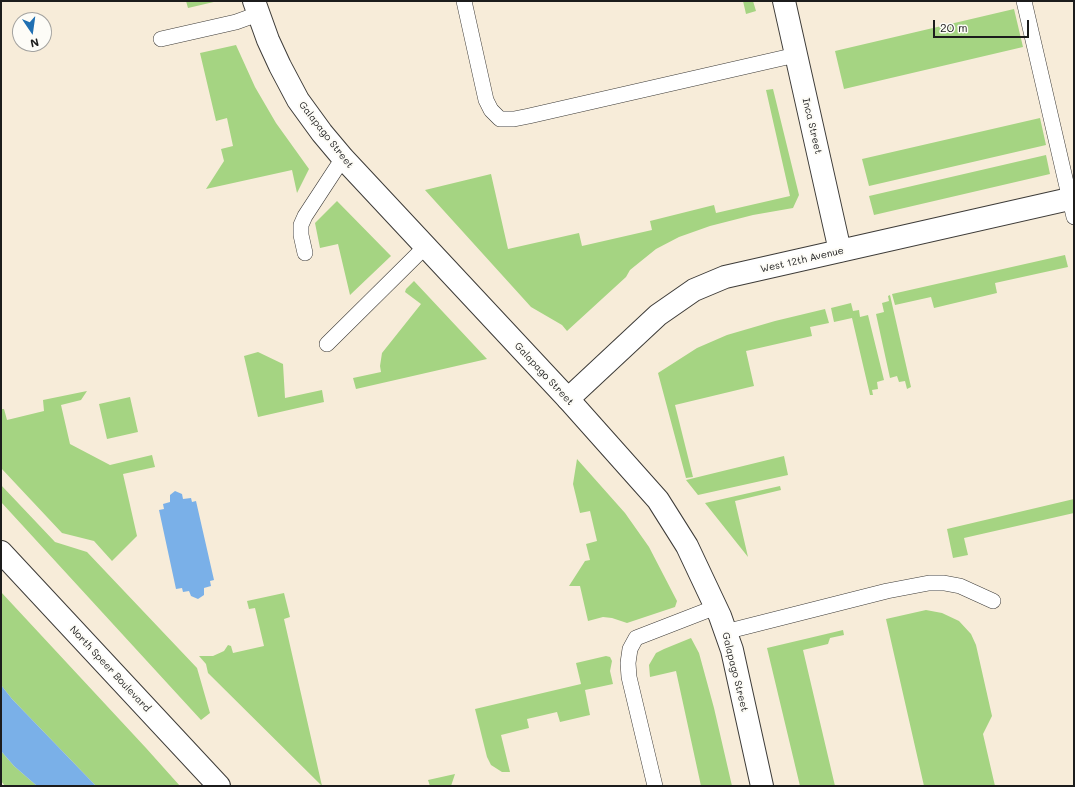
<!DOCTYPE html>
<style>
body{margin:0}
#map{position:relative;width:1075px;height:787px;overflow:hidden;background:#f7ecd9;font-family:Mali,sans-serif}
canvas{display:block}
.frame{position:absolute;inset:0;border:2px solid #1c1c1c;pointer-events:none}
.north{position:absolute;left:12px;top:12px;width:40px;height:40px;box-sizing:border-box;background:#fdfcf7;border:1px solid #a3a29f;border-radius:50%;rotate:167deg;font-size:11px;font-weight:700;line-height:16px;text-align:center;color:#1c1c1c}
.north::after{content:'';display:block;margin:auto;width:14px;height:18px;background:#1f6fb2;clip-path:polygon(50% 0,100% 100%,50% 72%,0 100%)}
.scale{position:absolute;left:933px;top:20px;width:96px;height:18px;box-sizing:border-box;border:2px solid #1c1c1c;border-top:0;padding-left:5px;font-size:12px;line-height:14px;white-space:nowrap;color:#1c1c1c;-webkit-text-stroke:3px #fdfcf7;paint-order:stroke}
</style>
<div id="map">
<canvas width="1075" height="787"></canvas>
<div class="frame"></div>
<div class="north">N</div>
<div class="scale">20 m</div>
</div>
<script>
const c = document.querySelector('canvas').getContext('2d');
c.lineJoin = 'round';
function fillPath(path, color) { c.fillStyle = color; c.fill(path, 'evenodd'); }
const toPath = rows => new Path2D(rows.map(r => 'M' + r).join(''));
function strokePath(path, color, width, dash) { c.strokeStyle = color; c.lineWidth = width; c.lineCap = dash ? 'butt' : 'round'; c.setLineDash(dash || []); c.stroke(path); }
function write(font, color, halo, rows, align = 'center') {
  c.font = font + ' Mali,sans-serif'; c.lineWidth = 4; c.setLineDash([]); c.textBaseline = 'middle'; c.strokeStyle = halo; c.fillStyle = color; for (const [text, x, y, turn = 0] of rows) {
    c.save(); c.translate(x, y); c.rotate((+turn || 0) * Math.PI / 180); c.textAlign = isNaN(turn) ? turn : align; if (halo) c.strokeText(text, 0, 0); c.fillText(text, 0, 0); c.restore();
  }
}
const green = toPath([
 [186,1,218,1,188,8],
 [743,1,753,1,756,11,746,14],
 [1014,9,1023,47,844,89,835,51],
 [236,45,255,87,276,123,309,169,297,193,292,170,206,189,224,161,221,149,233,146,227,118,216,121,200,53],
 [773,89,799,195,793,208,753,215,710,226,679,237,656,249,630,270,626,277,567,331,562,325,531,307,425,190,491,174,508,249,579,233,582,246,652,230,650,221,714,205,716,213,790,196,766,90],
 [1040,118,1046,145,869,186,862,159],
 [1046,155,1050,174,874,215,869,196],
 [337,201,391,256,350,295,338,244,320,248,315,223],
 [1065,255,1068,267,995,283,997,293,934,308,931,297,895,305,892,294],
 [414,281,487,359,356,389,353,378,381,372,380,366,382,353,421,304,405,292,406,289],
 [890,295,911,387,907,389,905,381,899,382,897,376,890,378,876,314,884,312,882,303,889,301,888,296],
 [851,303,853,311,859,310,860,317,868,315,884,380,877,382,878,389,872,390,873,395,870,395,852,318,834,322,831,308],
 [825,309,829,323,810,327,812,336,746,351,754,386,675,405,693,477,686,478,658,373,697,348,727,335,775,321],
 [258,352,283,364,285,398,322,390,324,402,258,417,244,356],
 [87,391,81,400,61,405,70,444,110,465,152,455,155,467,123,474,137,536,112,561,94,541,62,533,1,468,1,409,4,409,7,420,44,411,43,400],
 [130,397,138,432,107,439,99,404],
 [784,456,788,475,698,495,686,480],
 [577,459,625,513,649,547,677,601,675,607,627,623,612,618,603,617,588,621,580,586,569,586,585,561,590,560,586,544,597,541,590,511,580,513,573,484],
 [1,485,55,542,87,552,197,668,210,713,201,720,1,502],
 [780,486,781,490,735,501,748,557,705,503],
 [1074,499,1074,513,964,538,968,555,953,558,947,529],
 [1,592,146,748,180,786,96,786,12,699,1,685],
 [284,593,290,617,284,619,322,786,208,673,206,664,199,656,213,656,224,651,228,645,231,646,233,653,264,646,255,608,249,609,247,601],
 [926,610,942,613,959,621,971,634,976,645,992,716,983,734,995,786,924,786,886,619],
 [843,630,844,635,830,638,828,644,803,650,835,786,800,786,767,648],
 [691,638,699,653,714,708,732,786,701,786,676,671,650,677,649,665,656,653,664,649],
 [606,656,610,657,612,661,610,671,613,684,585,690,590,715,560,722,557,712,527,719,529,728,501,735,510,772,502,772,491,765,487,757,475,709,581,684,576,663],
 [1,751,14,766,37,786,5,786,1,781],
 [455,774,451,786,430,786,428,780]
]);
const water = toPath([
 [175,491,182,494,183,499,191,498,192,502,196,501,214,580,210,581,211,586,204,588,204,595,198,599,191,596,189,591,183,592,182,588,176,589,159,510,164,509,163,504,170,502,170,495],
 [1,685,12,699,96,786,37,786,14,766,1,751]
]);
const lane = toPath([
 [464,1,486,100,491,110,500,119,514,119,529,116,796,55],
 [1024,1,1074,217],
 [161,39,236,22,258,14],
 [305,253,301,235,301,225,305,216,343,158],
 [327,344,426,246],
 [725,632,887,591,929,583,944,583,960,586,993,601],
 [655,786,629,677,628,663,630,649,636,638,716,607]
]);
const street = toPath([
 [784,1,840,251],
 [568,399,658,315,694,290,725,277,1074,198]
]);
const secondary = toPath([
 [254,1,268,40,280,66,298,100,322,133,343,158,568,399,658,500,687,546,720,616,732,650,762,786]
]);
const primary = toPath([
 [1,552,219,786]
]);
const streetNames = [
 ["Inca Street",812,126,77],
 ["Galapago Street",326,135,52],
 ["West 12th Avenue",802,260,-13],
 ["Galapago Street",544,374,47],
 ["North Speer Boulevard",110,669,47],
 ["Galapago Street",735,672,76]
];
fillPath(green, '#a5d482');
fillPath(water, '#7ab0e8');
strokePath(lane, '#3d3b38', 16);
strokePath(street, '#3d3b38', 24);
strokePath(secondary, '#3d3b38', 24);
strokePath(primary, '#3d3b38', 24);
strokePath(lane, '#fff', 15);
strokePath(street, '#fff', 22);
strokePath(secondary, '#fff', 22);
strokePath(primary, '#fff', 22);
write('10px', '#1c1c1c', '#fdfcf7', streetNames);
</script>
